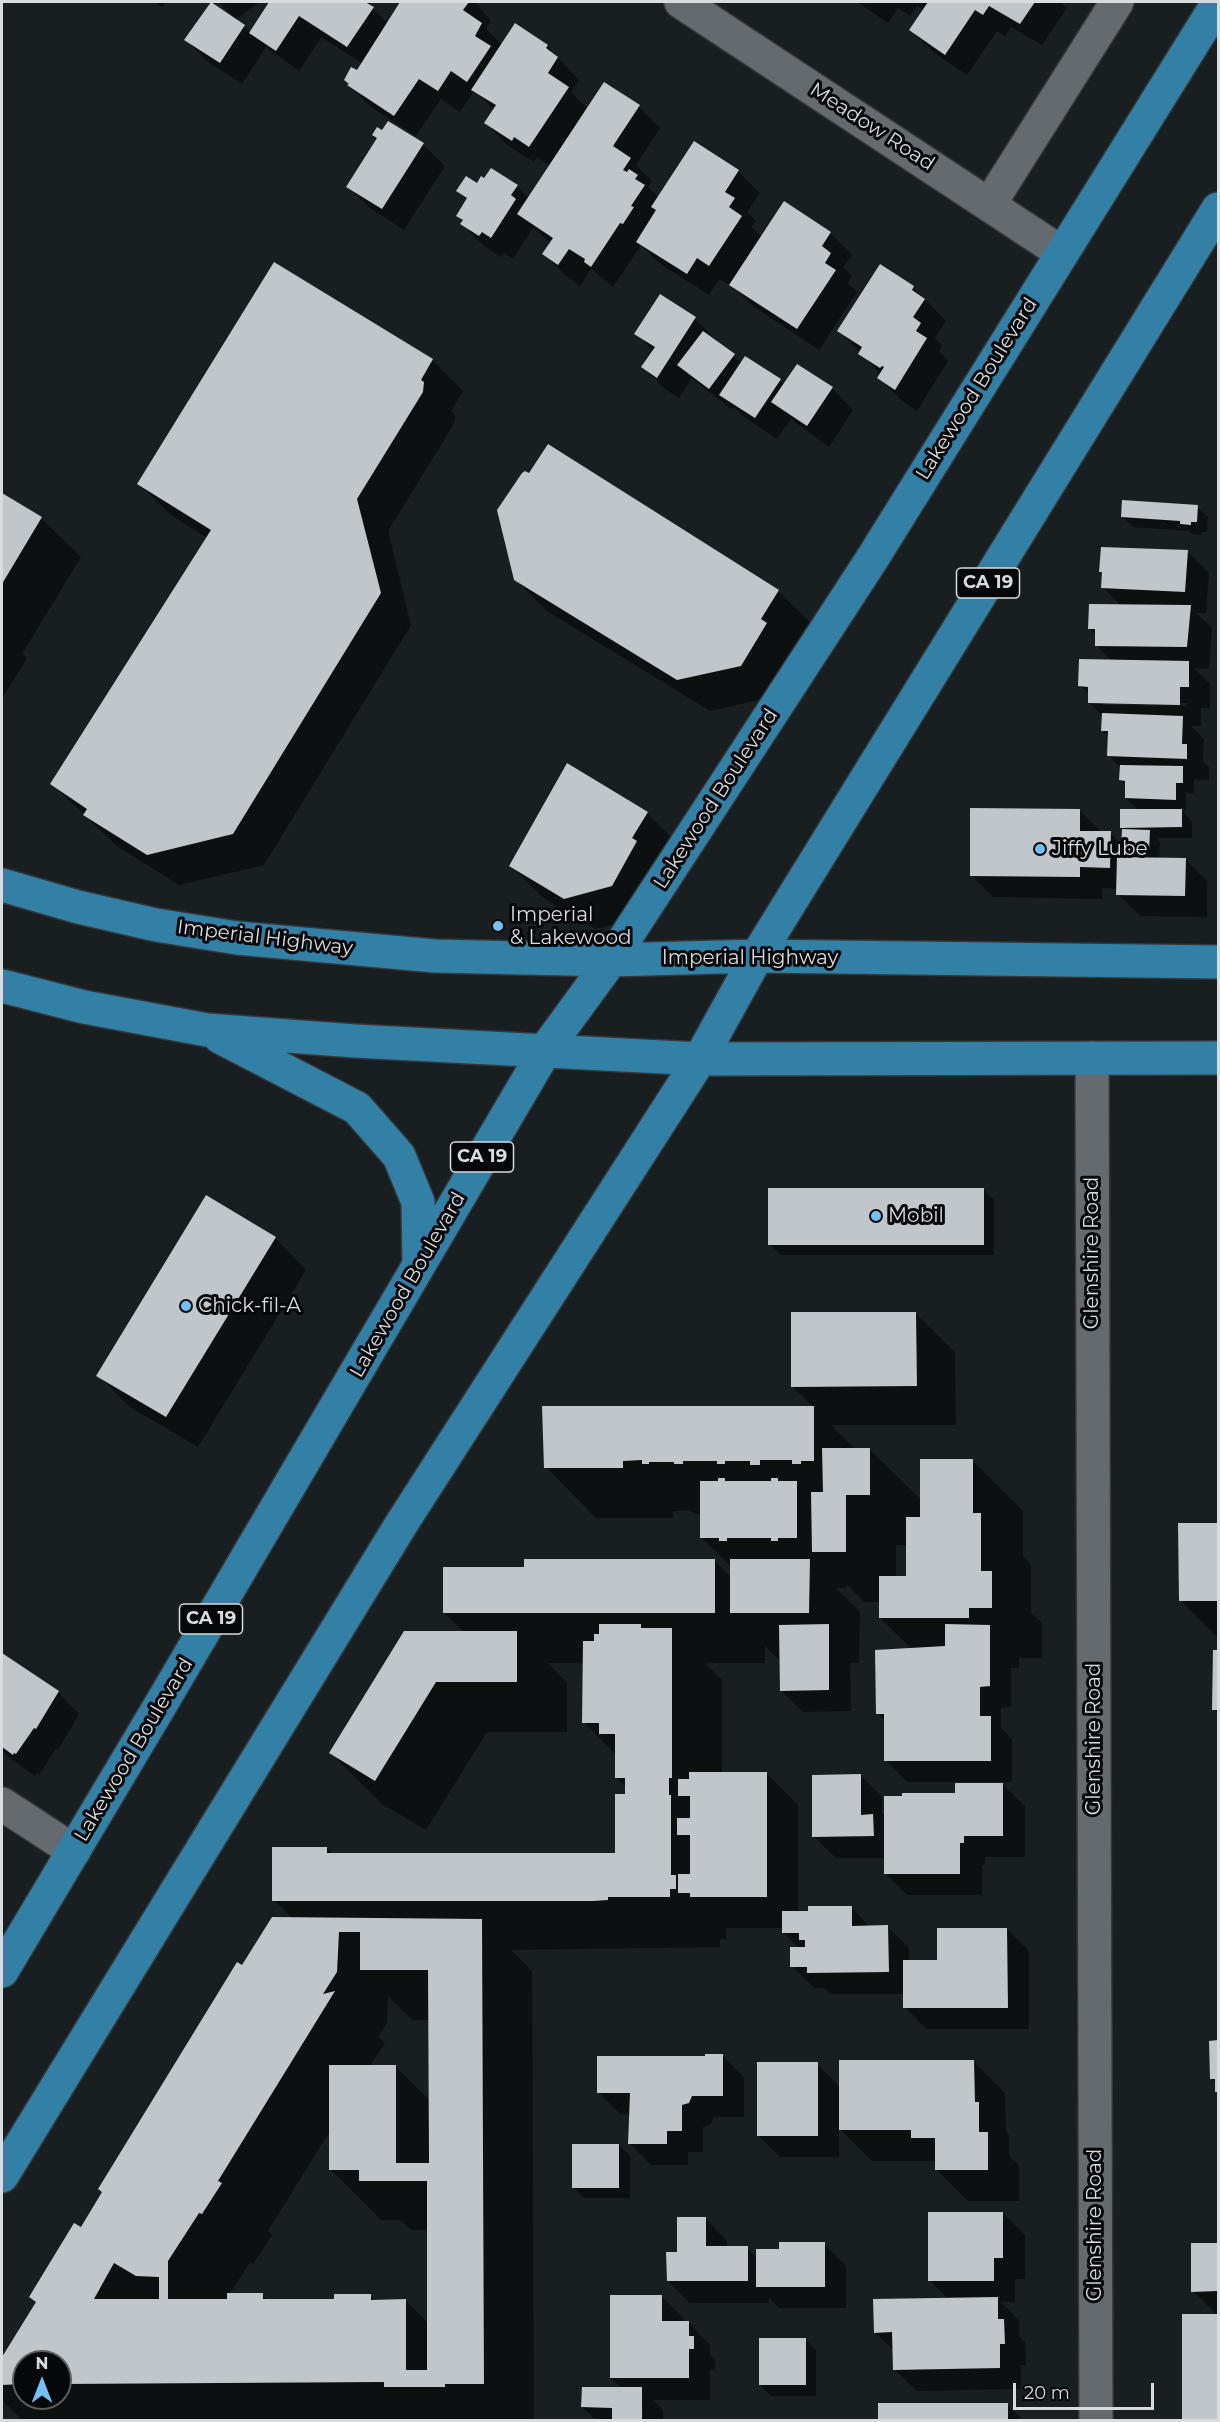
<!DOCTYPE html>
<style>
body{margin:0}
#map{position:relative;width:1220px;height:2422px;overflow:hidden;background:#191e21;font-family:Montserrat,sans-serif}
canvas{display:block}
.frame{position:absolute;inset:0;border:3px solid #d9dcde;pointer-events:none}
.north{position:absolute;left:12px;top:2350px;width:60px;height:60px;box-sizing:border-box;background:#060709;border:2px solid #5a5c5e;border-radius:50%;rotate:0deg;font-size:16px;font-weight:700;line-height:24px;text-align:center;color:#d9dcde}
.north::after{content:'';display:block;margin:auto;width:21px;height:27px;background:#70c2f4;clip-path:polygon(50% 0,100% 100%,50% 72%,0 100%)}
.scale{position:absolute;left:1013px;top:2383px;width:141px;height:27px;box-sizing:border-box;border:3px solid #d9dcde;border-top:0;padding-left:8px;font-size:18px;line-height:21px;white-space:nowrap;color:#d9dcde;-webkit-text-stroke:4px #060709;paint-order:stroke}
</style>
<div id="map">
<canvas width="1220" height="2422"></canvas>
<div class="frame"></div>
<div class="north">N</div>
<div class="scale">20 m</div>
</div>
<script>
const c = document.querySelector('canvas').getContext('2d');
c.lineJoin = 'round';
function fillPath(path, color) { c.fillStyle = color; c.fill(path, 'evenodd'); }
const toPath = rows => new Path2D(rows.map(r => 'M' + r).join(''));
function strokePath(path, color, width, dash) { c.strokeStyle = color; c.lineWidth = width; c.lineCap = dash ? 'butt' : 'round'; c.setLineDash(dash || []); c.stroke(path); }
function write(font, color, halo, rows, align = 'center') {
  c.font = font + ' Montserrat,sans-serif'; c.lineWidth = 6; c.setLineDash([]); c.textBaseline = 'middle'; c.strokeStyle = halo; c.fillStyle = color; for (const [text, x, y, turn = 0] of rows) {
    c.save(); c.translate(x, y); c.rotate((+turn || 0) * Math.PI / 180); c.textAlign = isNaN(turn) ? turn : align; if (halo) c.strokeText(text, 0, 0); c.fillText(text, 0, 0); c.restore();
  }
}
const shadow = toPath([
 [154,2,166,2,162,7],
 [218,2,259,2,236,20,251,33,271,2,371,2,369,6,388,23,402,2,475,2,491,21,486,29,502,45,515,25,547,46,579,80,571,92,588,109,639,107,660,128,636,165,652,181,648,187,659,198,695,143,738,171,760,193,747,212,756,221,751,227,762,237,784,203,830,233,852,255,843,267,852,276,848,283,857,292,819,350,753,306,732,286,719,279,709,295,659,263,641,245,613,287,591,269,580,286,565,275,544,254,551,243,533,228,513,259,504,253,501,257,484,246,462,224,464,222,458,215,467,200,458,191,477,185,517,186,529,199,550,166,537,157,534,162,507,145,486,123,494,110,479,95,473,92,460,112,441,99,416,136,371,107,350,85,362,63,321,37,299,71,266,47,242,84,208,62,186,40,235,18],
 [857,2,1063,2,1062,3,1067,8,1042,45,1011,27,1005,36,997,31,967,75,933,52,911,30,924,10,917,6,910,16,898,8,888,23],
 [378,139,423,144,445,166,404,230,370,208,348,187],
 [913,287,946,321,935,338,942,346,939,351,948,361,917,411,901,400,879,378,881,375,839,330],
 [695,319,716,340,715,342,742,363,746,358,785,385,832,388,853,410,829,447,791,419,777,439,743,416,734,407,732,410,692,378,679,398,665,389,643,367,654,351,636,334],
 [432,360,463,391,451,411,455,415,454,424,388,531,411,625,264,865,179,885,117,846,52,784,207,538,171,515,139,484],
 [2,494,41,518,81,557,22,654,27,658,2,699],
 [1197,507,1208,517,1207,532,1201,532,1201,535,1193,534,1189,531,1133,527,1122,516],
 [1187,551,1209,573,1206,613,1196,613,1212,628,1209,669,1194,668,1210,684,1210,708,1201,708,1201,726,1191,726,1204,739,1203,762,1209,767,1209,780,1194,779,1194,793,1186,793,1186,810,1181,810,1192,821,1192,838,1156,838,1160,842,1159,859,1185,859,1207,881,1207,917,1140,916,1118,894,1118,889,1102,888,1102,899,993,897,971,875,1079,810,1101,832,1110,833,1122,844,1121,811,1139,811,1126,798,1126,786,1120,780,1121,768,1109,756,1109,737,1103,731,1103,717,1089,702,1089,694,1080,685,1112,661,1096,645,1096,635,1090,629,1121,606,1103,587,1103,574,1101,572],
 [1101,702,1187,703,1187,706,1104,705],
 [515,579,778,591,810,622,792,650,798,656,772,697,710,711,547,611],
 [647,813,678,844,643,917,596,929,542,897,510,865],
 [983,1189,994,1200,994,1255,780,1255,770,1244],
 [275,1238,306,1270,198,1447,130,1407,98,1375],
 [915,1313,955,1352,956,1425,831,1425,855,1449,869,1449,922,1501,972,1460,1023,1511,1023,1556,1031,1565,1031,1613,1042,1623,1042,1658,1019,1658,1019,1668,1011,1668,1011,1707,1001,1708,1001,1728,1012,1739,1012,1782,907,1782,886,1760,885,1721,877,1713,912,1649,880,1618,880,1602,864,1602,847,1585,847,1588,836,1588,860,1612,859,1663,850,1663,851,1711,803,1712,781,1690,781,1662,765,1646,765,1663,705,1663,722,1680,722,1774,767,1774,798,1805,798,1912,851,1907,870,1927,887,1926,909,1948,909,1961,938,1961,1007,1929,1029,1951,1029,2029,926,2029,905,2007,905,1994,830,1994,824,1988,814,1988,792,1966,800,1949,783,1932,783,1928,726,1928,726,1939,720,1939,720,1947,511,1950,532,1971,534,2420,22,2420,2,2400,2,2360,37,2303,30,2297,81,2230,243,1967,293,1919,274,1900,327,1848,333,1854,617,1854,627,1788,616,1777,616,1755,584,1722,584,1663,548,1663,567,1683,567,1732,487,1732,426,1830,382,1804,331,1753,464,1632,444,1613,525,1569,714,1560,731,1577,731,1567,701,1537,701,1514,694,1514,690,1510,673,1511,673,1518,596,1518,546,1467,544,1408,814,1408,792,1386],
 [896,1545,907,1545,908,1577,896,1577],
 [388,1996,412,2020,430,2020,430,2101,395,2066,370,2066,385,2043,378,2037,387,2023],
 [330,2131,330,2169,381,2220,400,2220,411,2230,429,2230,429,2324,406,2301,376,2302,370,2295,335,2300,268,2300,262,2295,229,2295,250,2262,253,2264,272,2235,268,2231],
 [24,2362,60,2362,60,2398,24,2398],
 [1180,1524,1218,1524,1218,1638,1180,1600],
 [1214,1652,1218,1652,1218,1714,1214,1709],
 [2,1655,58,1692,79,1714,58,1750,56,1749,39,1775,36,1773,35,1776,12,1760,2,1750],
 [860,1775,882,1797,882,1814,956,1794,1003,1785,1025,1806,1025,1857,985,1857,985,1865,982,1865,982,1895,907,1895,885,1873,885,1858,836,1858,814,1837],
 [1210,2042,1218,2042,1218,2093,1217,2084,1211,2078],
 [722,2055,744,2077,744,2117,714,2117,710,2125,703,2127,703,2152,688,2152,688,2165,651,2165,629,2143,631,2114,620,2114,598,2092,707,2058],
 [974,2062,1005,2093,1006,2131,1009,2135,1009,2156,1019,2165,1019,2201,968,2201,937,2170,937,2161,872,2161,839,2128,839,2157,780,2157,758,2135,817,2064,841,2088],
 [619,2145,630,2156,630,2198,584,2198,573,2187],
 [1003,2213,1025,2235,1025,2279,1015,2279,1015,2302,1000,2302,1019,2320,1019,2336,1025,2342,1026,2365,1021,2365,1021,2389,916,2391,894,2369,894,2351,875,2332,948,2299,929,2280],
 [706,2219,727,2241,727,2248,747,2248,757,2258,781,2251,824,2244,846,2266,846,2308,779,2308,769,2298,769,2303,690,2303,668,2281,679,2253],
 [1193,2245,1218,2245,1218,2420,1184,2420,1183,2316,1217,2315,1193,2291],
 [661,2296,683,2318,683,2323,689,2323,710,2345,710,2355,715,2359,715,2370,710,2370,710,2400,653,2400,663,2410,663,2420,643,2420,643,2408,640,2408,640,2420,596,2420,582,2407,622,2389,611,2378],
 [805,2339,816,2350,816,2396,771,2396,760,2385],
 [879,2404,1007,2405,1023,2420,879,2420]
]);
const building = toPath([
 [211,2,245,25,220,63,184,40],
 [269,2,365,2,374,7,347,47,299,16,276,51,249,33],
 [400,2,469,2,463,10,482,23,475,36,491,46,467,82,451,71,438,91,419,79,394,116,347,85,349,84,344,80,351,67,357,70],
 [928,2,1035,2,1020,24,989,6,983,15,975,10,945,55,909,30],
 [515,23,548,45,546,48,558,57,548,73,569,87,529,147,514,137,512,141,484,123,496,105,471,90],
 [604,82,640,105,613,146,631,158,623,170,627,172,629,169,638,175,635,179,645,185,631,206,634,207,623,224,620,223,591,267,584,262,585,259,569,249,558,265,542,254,553,238,517,214],
 [388,121,424,143,382,209,346,187,377,138,372,135,377,127,382,130],
 [694,141,739,170,725,192,735,198,729,207,742,216,709,266,697,258,687,274,636,242,656,210,651,207],
 [491,168,518,185,511,195,516,199,491,238,482,232,479,236,460,224,463,220,456,216,467,198,456,191,466,176,477,183,481,176,484,178],
 [784,201,831,232,822,246,831,253,825,263,836,270,797,329,729,285],
 [274,262,433,359,421,380,424,382,423,392,357,499,381,593,233,834,147,855,83,815,87,809,50,784,211,530,137,484],
 [880,264,914,286,912,290,925,299,913,317,921,323,916,331,927,338,895,390,877,378,884,367,882,366,880,368,858,354,862,347,837,331],
 [660,294,696,317,657,378,641,367,655,347,634,334],
 [703,331,735,354,709,389,677,365],
 [745,356,781,379,755,418,719,395],
 [797,364,833,387,807,426,771,402],
 [548,444,779,590,761,619,767,623,741,666,677,680,514,580,497,510,522,473,525,471,529,473],
 [2,493,42,517,2,584],
 [1122,500,1198,505,1197,522,1191,522,1191,525,1180,524,1180,521,1121,517],
 [1101,547,1188,550,1185,592,1101,588,1102,572,1099,572],
 [1089,604,1191,605,1187,647,1095,646,1095,629,1088,629],
 [1079,659,1189,661,1189,687,1180,687,1180,705,1088,703,1088,687,1078,686],
 [1102,713,1183,716,1182,744,1187,744,1187,759,1107,756,1108,731,1101,731],
 [567,763,648,812,632,838,637,841,612,886,564,899,509,866],
 [1120,765,1183,766,1183,783,1176,783,1176,800,1125,798,1125,781,1119,780],
 [970,808,1080,809,1080,831,1111,831,1110,868,1080,867,1080,877,970,876],
 [1120,809,1182,809,1182,827,1120,828],
 [1122,829,1150,830,1149,852,1121,851],
 [1117,857,1186,858,1185,896,1116,895],
 [768,1188,984,1188,984,1245,768,1245],
 [206,1195,276,1237,166,1417,96,1376],
 [791,1312,916,1312,917,1386,791,1387],
 [542,1406,814,1406,814,1461,801,1461,801,1464,792,1464,792,1460,760,1460,760,1465,750,1465,750,1461,725,1461,725,1464,717,1464,717,1461,683,1461,683,1464,674,1464,674,1462,649,1462,649,1464,642,1464,642,1460,623,1461,623,1468,544,1468],
 [822,1448,870,1448,870,1495,846,1495,846,1552,812,1552,811,1492,823,1492],
 [920,1459,973,1459,973,1513,981,1513,981,1571,992,1571,992,1608,969,1608,969,1618,879,1618,879,1576,906,1576,906,1517,920,1517],
 [718,1478,725,1478,725,1481,771,1481,771,1478,778,1478,778,1481,797,1481,797,1538,778,1538,778,1541,771,1541,771,1538,727,1538,727,1541,719,1541,719,1538,700,1538,700,1481,718,1481],
 [1178,1523,1218,1523,1218,1601,1179,1601],
 [524,1559,715,1559,715,1613,443,1613,443,1567,524,1567],
 [730,1559,810,1559,809,1613,730,1613],
 [599,1624,641,1624,641,1628,672,1628,672,1778,669,1778,669,1795,671,1795,671,1875,676,1875,676,1889,670,1889,670,1897,608,1897,608,1900,593,1901,272,1901,272,1847,327,1847,327,1853,615,1853,615,1794,625,1794,625,1778,615,1778,615,1734,599,1734,599,1723,582,1723,583,1641,594,1641,594,1634,599,1634],
 [829,1624,829,1690,780,1691,779,1625],
 [945,1624,990,1625,990,1686,980,1687,980,1716,991,1716,991,1761,884,1761,884,1714,876,1714,875,1650,945,1646],
 [404,1631,517,1631,517,1682,436,1682,375,1781,329,1753],
 [1213,1650,1218,1650,1218,1710,1212,1710],
 [2,1653,59,1691,36,1729,34,1728,16,1754,14,1753,13,1755,2,1747],
 [689,1772,767,1772,767,1897,690,1897,690,1893,678,1893,678,1874,690,1874,690,1835,677,1835,677,1818,690,1818,690,1796,678,1796,678,1779,689,1779],
 [861,1774,861,1815,873,1814,874,1836,812,1837,812,1775],
 [955,1783,1003,1783,1003,1836,964,1836,964,1843,960,1843,960,1874,884,1874,884,1796,902,1796,902,1793,955,1793],
 [808,1906,852,1906,852,1926,888,1925,889,1972,807,1973,807,1967,790,1967,790,1947,805,1947,805,1940,799,1940,799,1933,782,1933,782,1911,808,1911],
 [272,1917,482,1919,484,2384,445,2384,445,2387,384,2387,384,2382,60,2384,60,2362,24,2362,24,2384,2,2385,2,2357,36,2302,29,2297,74,2223,81,2227,102,2192,98,2189,237,1962,242,1965],
 [339,1932,360,1932,360,1970,428,1970,429,2163,396,2163,396,2065,329,2065,329,2170,359,2170,359,2181,427,2181,427,2370,406,2370,406,2299,371,2300,371,2294,334,2294,334,2299,263,2299,263,2293,227,2293,227,2299,168,2299,168,2261,199,2213,202,2214,222,2183,218,2181,335,1991,323,1994,337,1972],
 [114,2263,136,2276,159,2277,159,2299,94,2299],
 [937,1928,1007,1928,1008,2008,903,2008,903,1960,937,1960],
 [1218,2040,1218,2092,1215,2092,1215,2079,1210,2079,1209,2041],
 [705,2054,723,2054,723,2096,692,2096,689,2103,682,2105,682,2131,667,2131,667,2144,628,2144,630,2093,597,2093,597,2056,705,2056],
 [839,2060,974,2060,975,2102,979,2102,979,2132,988,2132,988,2170,935,2170,935,2138,911,2138,911,2130,839,2130],
 [757,2062,818,2062,818,2136,757,2136],
 [572,2144,619,2144,619,2188,572,2188],
 [928,2212,1003,2212,1003,2258,994,2258,994,2281,928,2281],
 [677,2217,706,2217,706,2246,748,2246,748,2281,667,2281,666,2252,677,2252],
 [779,2242,825,2242,825,2287,756,2287,756,2249,779,2249],
 [1191,2243,1218,2243,1218,2291,1191,2292],
 [610,2295,662,2295,662,2321,689,2321,689,2336,694,2336,694,2349,689,2349,689,2378,610,2378],
 [998,2297,998,2319,1004,2319,1005,2344,1000,2344,1000,2368,893,2370,892,2332,874,2333,873,2299],
 [1182,2314,1218,2314,1218,2420,1182,2420],
 [759,2338,806,2338,806,2385,759,2385],
 [582,2387,642,2387,642,2420,612,2420,612,2408,581,2407],
 [878,2403,1008,2403,1008,2420,878,2420]
]);
const minor = toPath([
 [681,2,1062,253],
 [989,205,1117,2],
 [1092,1058,1096,2420],
 [2,1804,74,1851]
]);
const primary = toPath([
 [2,885,78,907,156,925,237,938,435,956,611,960,757,956,1218,962],
 [2,986,84,1007,207,1030,355,1041,700,1059,1218,1058],
 [220,1037,357,1108,393,1149,399,1156,418,1202,419,1265],
 [2,1971,164,1699,546,1049,611,960,872,559,1218,3],
 [2,2176,402,1523,700,1059,757,956,1218,209]
]);
const markers = [
 [1040,849,6,"#70c2f4"],
 [498,926,6,"#70c2f4"],
 [876,1216,6,"#70c2f4"],
 [186,1306,6,"#70c2f4"]
];
const shields = [
 [988,583,63],
 [482,1157,63],
 [211,1619,63]
];
const shieldNames = [
 ["CA 19",988,583],
 ["CA 19",482,1157],
 ["CA 19",211,1619]
];
const streetNames = [
 ["Meadow Road",872,127,33],
 ["Lakewood Boulevard",977,389,-58],
 ["Lakewood Boulevard",716,799,-57],
 ["Imperial Highway",265,938,7],
 ["Imperial Highway",750,958],
 ["Glenshire Road",1092,1253,-90],
 ["Lakewood Boulevard",408,1285,-60],
 ["Glenshire Road",1094,1739,-90],
 ["Lakewood Boulevard",134,1750,-59],
 ["Glenshire Road",1095,2225,-90]
];
const poiNames = [
 ["Jiffy Lube",1052,849],
 ["Imperial",510,915],
 ["& Lakewood",510,938],
 ["Mobil",888,1216],
 ["Chick-fil-A",198,1306]
];
fillPath(shadow, '#0007');
fillPath(building, '#c0c6ca');
strokePath(minor, '#343739', 36);
strokePath(primary, '#343739', 36);
strokePath(minor, '#656a6e', 33);
strokePath(primary, '#3280a5', 33);
for (const [x, y, r, color] of markers) { const dot = new Path2D(); dot.arc(x, y, r, 0, 2 * Math.PI); c.fillStyle = color; c.fill(dot); strokePath(dot, '#060709', 2); }
for (const [x, y, w] of shields) { const box = new Path2D(); box.roundRect(x - w / 2, y - 15, w, 30, 4.5); c.fillStyle = '#060709'; c.fill(box); strokePath(box, '#d9dcde', 1.5); }
write('bold 18px', '#d9dcde', null, shieldNames);
write('20px', '#d9dcde', '#060709', streetNames);
write('20px', '#d9dcde', '#060709', poiNames, 'left');
</script>
